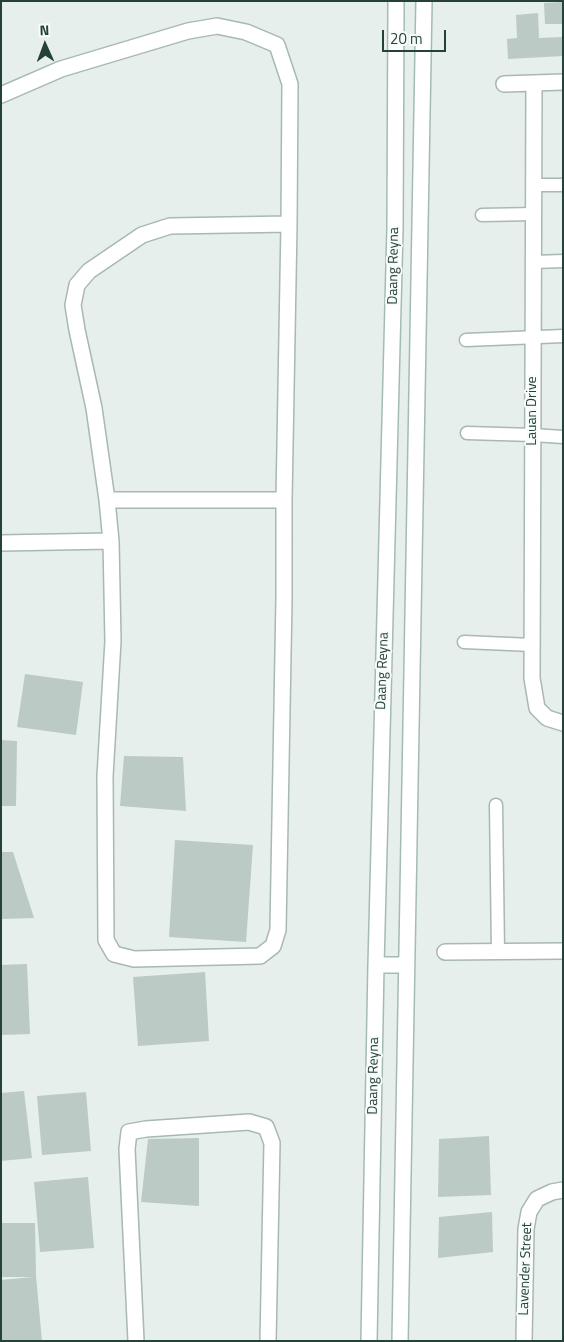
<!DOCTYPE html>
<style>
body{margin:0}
#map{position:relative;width:564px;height:1342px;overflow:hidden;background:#e6efeb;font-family:"Titillium Web",sans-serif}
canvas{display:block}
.frame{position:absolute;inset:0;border:2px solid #24423a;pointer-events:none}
.north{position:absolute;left:20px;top:20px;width:50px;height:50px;-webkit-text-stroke:4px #f7fbf9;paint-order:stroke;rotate:358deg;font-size:14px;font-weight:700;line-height:20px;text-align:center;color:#24423a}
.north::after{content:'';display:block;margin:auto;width:18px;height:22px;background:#24423a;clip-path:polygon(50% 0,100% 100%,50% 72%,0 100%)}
.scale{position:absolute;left:382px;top:30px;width:64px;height:22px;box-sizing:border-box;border:2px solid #24423a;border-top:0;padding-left:6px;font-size:15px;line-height:18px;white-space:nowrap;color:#24423a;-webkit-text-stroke:4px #f7fbf9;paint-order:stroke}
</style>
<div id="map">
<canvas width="564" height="1342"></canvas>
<div class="frame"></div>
<div class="north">N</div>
<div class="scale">20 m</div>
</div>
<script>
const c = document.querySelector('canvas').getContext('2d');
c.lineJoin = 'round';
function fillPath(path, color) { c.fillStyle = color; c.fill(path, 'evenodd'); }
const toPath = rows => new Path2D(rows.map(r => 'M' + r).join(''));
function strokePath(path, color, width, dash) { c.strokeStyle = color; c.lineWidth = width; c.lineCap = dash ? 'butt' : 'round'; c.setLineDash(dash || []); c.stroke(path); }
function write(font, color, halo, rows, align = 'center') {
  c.font = font + ' "Titillium Web",sans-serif'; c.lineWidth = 4; c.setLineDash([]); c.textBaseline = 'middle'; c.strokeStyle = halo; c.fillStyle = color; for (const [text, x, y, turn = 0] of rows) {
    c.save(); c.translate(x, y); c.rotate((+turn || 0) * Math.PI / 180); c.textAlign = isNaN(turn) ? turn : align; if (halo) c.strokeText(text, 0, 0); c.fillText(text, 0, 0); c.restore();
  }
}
const building = toPath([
 [563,2,563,24,545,24,544,3],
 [538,13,539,38,563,37,563,56,508,59,507,39,517,38,516,15],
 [25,674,83,682,76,735,17,727],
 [1,740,17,741,16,806,1,806],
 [124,756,183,757,186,811,120,806],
 [175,840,253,845,246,942,169,937],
 [1,852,13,852,34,918,1,919],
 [27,964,30,1034,1,1035,1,965],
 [205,972,209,1041,138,1046,133,977],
 [24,1091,32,1158,1,1161,1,1093],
 [86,1092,91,1151,42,1155,37,1096],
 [489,1136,491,1195,438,1197,439,1139],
 [199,1138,199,1206,141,1202,148,1139],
 [88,1177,94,1248,40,1252,34,1182],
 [492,1212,493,1252,438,1258,439,1217],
 [1,1223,35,1223,36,1276,42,1341,1,1341,1,1280,33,1277,1,1277]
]);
const service = toPath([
 [534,185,563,185],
 [482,215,534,214],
 [534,262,563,261],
 [466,340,563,336],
 [467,433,533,435,563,437],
 [464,642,532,645],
 [496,805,498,952]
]);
const minor = toPath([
 [534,83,532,678,537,708,547,718,563,723],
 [504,84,563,82],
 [1,95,61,69,188,31,217,26,246,32,277,45,290,84,289,224,284,500,284,598,278,930,273,946,260,956,134,959,114,954,106,940,105,776,113,641,111,541,107,500,94,408,77,330,73,305,77,285,89,271,142,235,170,226,289,224],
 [107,500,284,500],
 [1,543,111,541],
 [445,952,563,951],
 [136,1341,127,1149,129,1132,146,1129,249,1122,266,1127,272,1143,268,1341],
 [524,1341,526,1229,529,1212,537,1199,552,1192,563,1190]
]);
const secondary = toPath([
 [376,965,406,965],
 [369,1341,376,965,395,228,396,1],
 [400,1341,424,1]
]);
const streetNames = [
 ["Daang Reyna",394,266,-89],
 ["Lauan Drive",533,411,-90],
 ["Daang Reyna",383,671,-88],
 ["Daang Reyna",374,1076,-89],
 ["Lavender Street",526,1269,-88]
];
fillPath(building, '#bbcac4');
strokePath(service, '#a8b8b2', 15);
strokePath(minor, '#a8b8b2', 18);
strokePath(secondary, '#a4bbb3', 18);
strokePath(service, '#fff', 12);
strokePath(minor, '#fff', 15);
strokePath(secondary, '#fff', 15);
write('14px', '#24423a', '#f7fbf9', streetNames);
</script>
